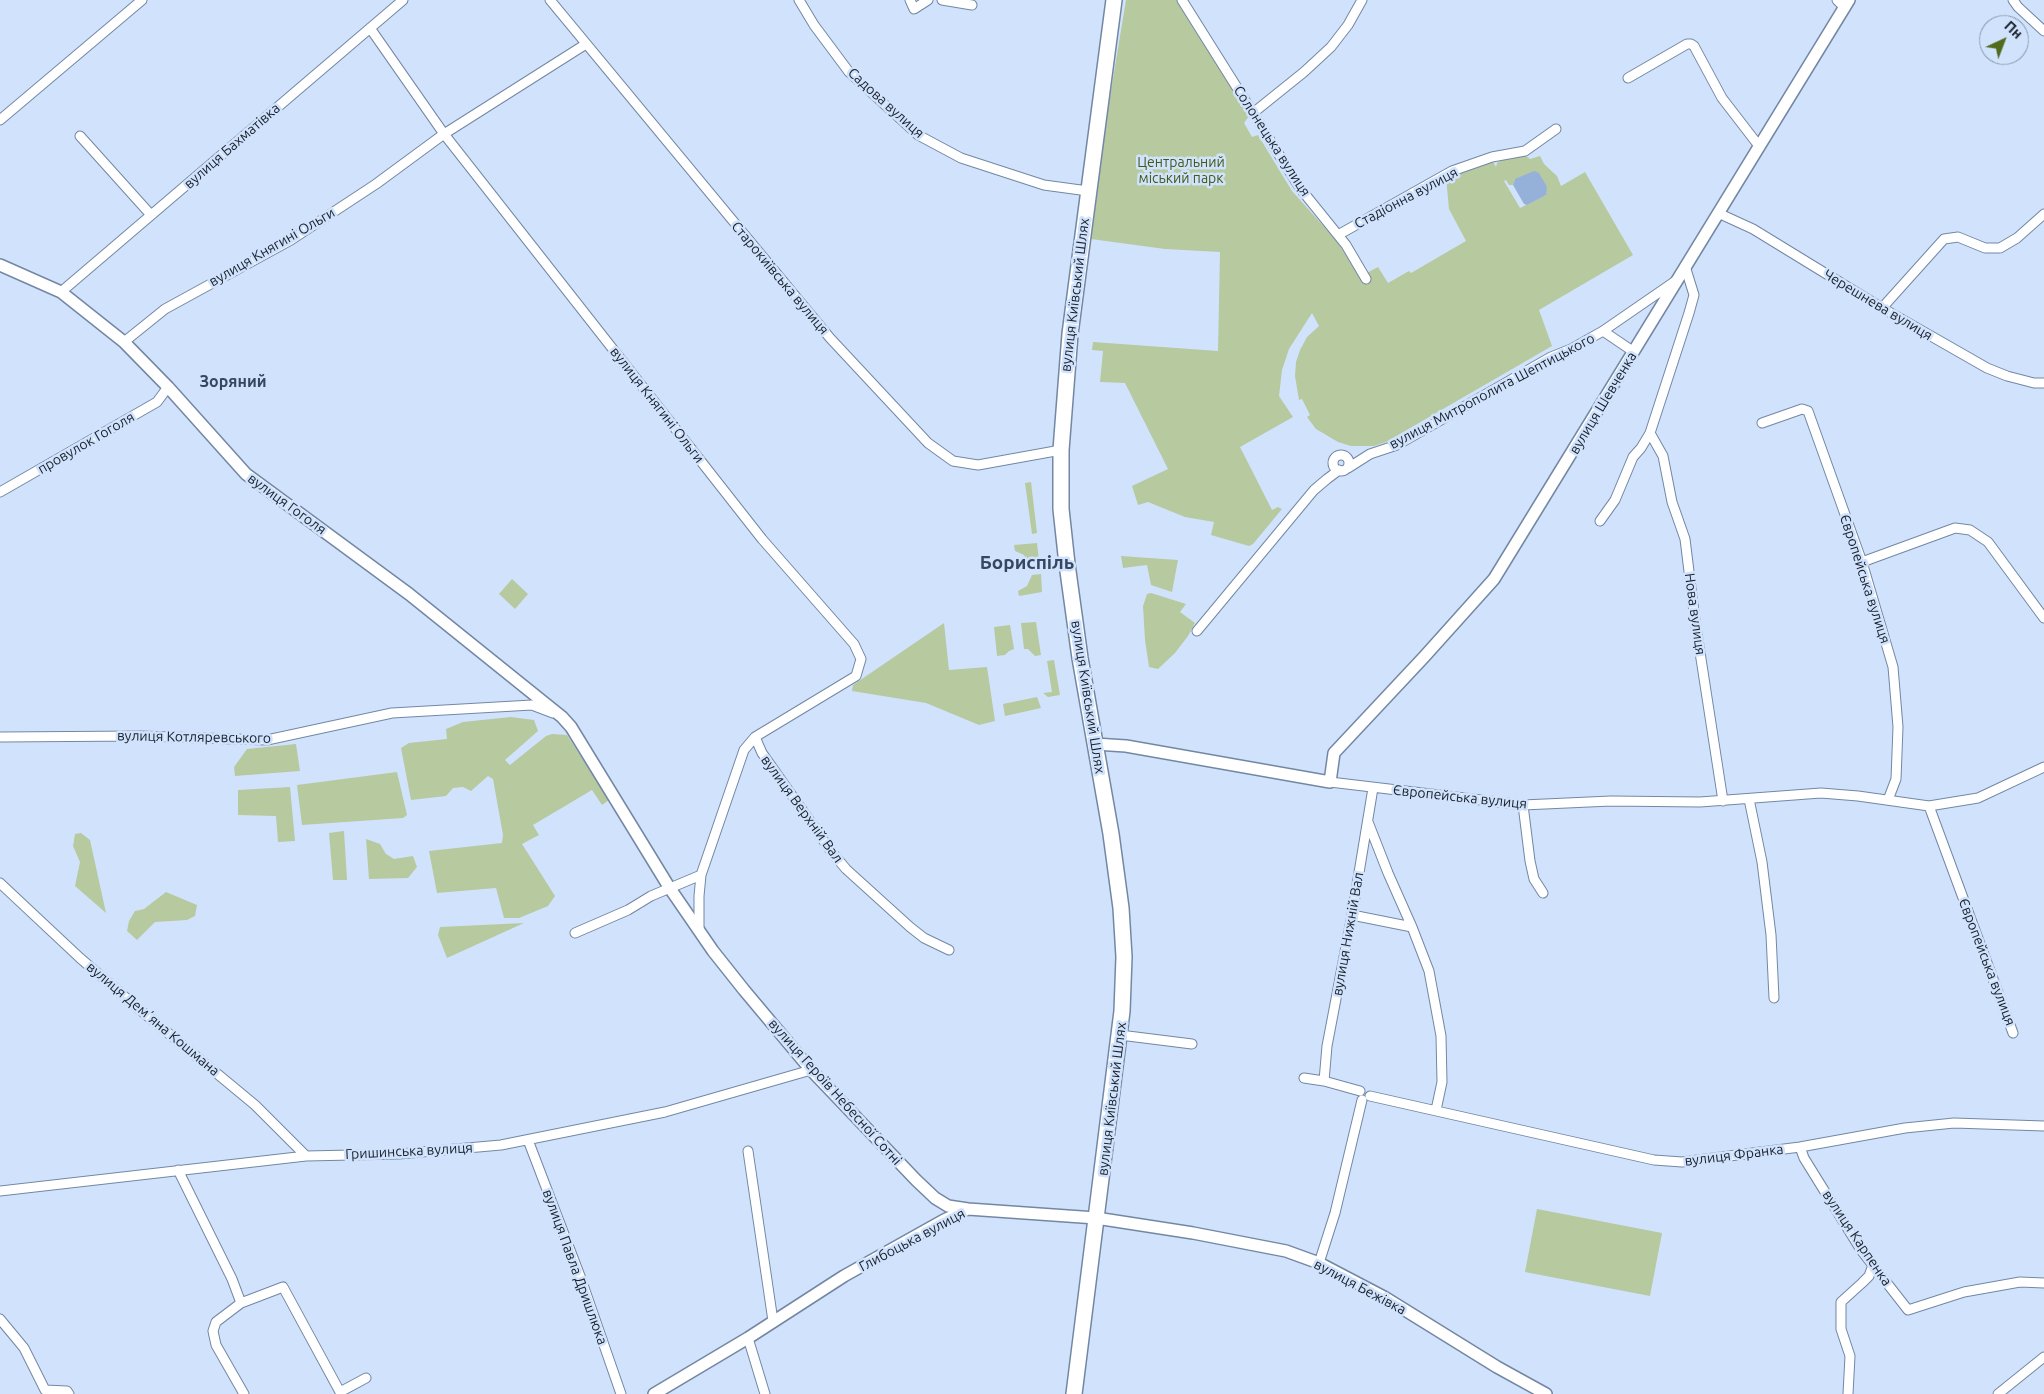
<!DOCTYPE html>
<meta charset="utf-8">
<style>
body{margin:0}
#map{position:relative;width:2044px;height:1394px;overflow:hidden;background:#d1e3fc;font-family:Ubuntu,sans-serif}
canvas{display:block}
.north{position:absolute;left:1979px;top:15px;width:50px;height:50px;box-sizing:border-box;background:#d1e3fc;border:1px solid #8795a8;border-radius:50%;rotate:43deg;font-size:14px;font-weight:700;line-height:20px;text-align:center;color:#171f2a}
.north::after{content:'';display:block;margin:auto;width:18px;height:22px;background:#516b1e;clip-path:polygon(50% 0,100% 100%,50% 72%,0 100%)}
</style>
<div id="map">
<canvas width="2044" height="1394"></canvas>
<div class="north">Пн</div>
</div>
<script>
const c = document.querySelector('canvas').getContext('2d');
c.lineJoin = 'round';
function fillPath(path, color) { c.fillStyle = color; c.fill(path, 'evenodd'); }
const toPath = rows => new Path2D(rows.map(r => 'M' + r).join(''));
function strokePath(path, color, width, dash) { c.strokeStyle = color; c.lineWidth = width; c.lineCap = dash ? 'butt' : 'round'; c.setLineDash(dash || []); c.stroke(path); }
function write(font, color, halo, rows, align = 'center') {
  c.font = font + ' Ubuntu,sans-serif'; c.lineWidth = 5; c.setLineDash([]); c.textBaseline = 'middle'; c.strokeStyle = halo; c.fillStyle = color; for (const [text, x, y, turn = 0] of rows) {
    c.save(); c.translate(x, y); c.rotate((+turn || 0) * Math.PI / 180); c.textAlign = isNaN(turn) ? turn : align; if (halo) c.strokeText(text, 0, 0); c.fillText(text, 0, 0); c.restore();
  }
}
const green = toPath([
 [1126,0,1177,0,1249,116,1244,123,1252,137,1258,135,1292,191,1335,239,1361,276,1378,267,1388,283,1409,271,1411,273,1466,241,1449,209,1446,177,1492,160,1496,167,1497,163,1503,159,1518,156,1526,156,1530,159,1540,156,1544,164,1557,176,1561,186,1585,172,1633,255,1539,310,1552,346,1386,442,1374,446,1351,446,1338,442,1316,429,1307,417,1310,415,1302,399,1299,400,1295,376,1296,362,1300,350,1307,337,1319,326,1312,313,1289,349,1282,370,1279,396,1293,417,1240,447,1272,510,1278,507,1282,509,1253,544,1249,546,1211,535,1214,522,1185,517,1148,502,1138,505,1132,486,1168,469,1125,383,1100,382,1103,351,1092,350,1093,342,1218,351,1220,252,1165,249,1091,239,1108,109],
 [1515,179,1546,195,1520,208,1504,181,1506,180,1509,185,1513,185],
 [1031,482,1037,533,1032,534,1025,483],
 [1037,543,1039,561,1026,561,1024,555,1015,551,1014,545],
 [1121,556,1178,560,1172,592,1151,585,1147,565,1123,568],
 [1041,574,1042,592,1019,596,1018,591,1027,586,1032,575],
 [512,579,528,594,515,609,499,594],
 [1151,593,1186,604,1180,612,1195,623,1188,636,1175,653,1158,669,1149,667,1145,640,1143,606,1147,594],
 [1036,622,1041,655,1035,656,1028,649,1024,649,1021,623],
 [944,623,949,670,987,667,995,721,979,725,926,703,852,691,853,685],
 [1010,625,1014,649,1009,651,1005,655,997,656,994,627],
 [1054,660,1060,695,1048,697,1043,693,1052,692,1047,661],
 [1037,697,1041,708,1005,716,1003,704],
 [511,717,534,720,538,731,505,760,510,765,546,736,552,734,567,735,609,800,602,805,592,790,533,825,539,835,522,844,555,896,548,906,519,918,504,918,496,888,437,893,429,851,502,843,503,835,493,779,488,776,471,791,463,787,453,788,446,796,411,800,401,748,409,743,447,739,446,729,463,722],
 [296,744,300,771,235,776,234,767,247,749],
 [397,772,407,815,403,818,302,825,297,785],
 [290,787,295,841,278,842,276,816,238,815,238,790],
 [344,831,347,880,333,880,329,833],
 [81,833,90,840,106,913,75,886,80,862,73,846,75,834],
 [366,839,380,844,386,854,394,859,413,856,417,867,408,878,369,879],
 [166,892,197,905,195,916,187,920,155,922,137,940,127,931,129,921,135,911,144,909],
 [524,923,447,958,438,935,440,927],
 [1537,1209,1662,1233,1650,1296,1525,1272]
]);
const water = toPath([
 [1534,171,1539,173,1547,187,1546,195,1527,205,1524,204,1513,185,1515,179]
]);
const street = toPath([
 [550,0,830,338,928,443,953,461,978,465,1061,450],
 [799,0,814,25,849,72,918,135,961,158,1044,185,1088,191],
 [910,0,914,9,928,0],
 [942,0,972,5],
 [1182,0,1300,188,1346,245,1366,279],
 [1837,0,1845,8],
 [2013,0,2018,7,2044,31],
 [370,28,444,134,762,539,854,644,861,659,856,676,755,737,744,750,701,875,699,896,699,930],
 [1628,78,1687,44,1691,44,1694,46,1722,98,1759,146],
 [1253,113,1304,72,1331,47,1348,25,1362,0],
 [0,120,142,0],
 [80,136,151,215],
 [1718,213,1753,229,1882,308,1987,368,2007,376,2034,383,2044,383],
 [1338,235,1452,171,1492,157,1525,151,1556,129],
 [61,292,403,0],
 [1882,308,1944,239,1958,237,1985,248,2000,248,2017,238,2044,214],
 [1603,331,1677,280],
 [124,342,165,309,291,240,376,184,444,134,586,44],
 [1762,423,1802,409,1808,411,1862,562,1893,667,1898,727,1896,779,1888,800],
 [1650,433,1663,456,1672,502,1685,539,1695,620,1723,801],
 '1333 463a8 8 0 1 1 16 0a8 8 0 1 1-16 0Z',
 [1348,468,1370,454,1397,445,1551,357,1571,349,1603,331,1634,352],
 [0,492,157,402,168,387],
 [1600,521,1615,500,1633,457,1641,448,1650,433,1689,313,1694,295,1685,266],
 [1862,562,1955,528,1970,530,1988,542,2044,618],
 [1197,631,1314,490,1327,479,1339,470],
 [0,737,140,736,267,740,392,713,532,705,553,713],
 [755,737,762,753,831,851,846,869,910,927,924,938,949,950],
 [1330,782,1523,805,1611,801,1700,802,1821,793,1858,796,1929,806,1978,798,2044,767],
 [1749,799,1762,862,1771,935,1774,998],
 [1523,805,1530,861,1534,879,1543,893],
 [1929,806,2013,1033],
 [1368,822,1388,873,1412,927],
 [0,883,80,958,133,1004,255,1105,306,1156],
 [1352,915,1412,927,1429,971,1441,1036,1442,1082,1436,1110],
 [575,933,628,910,651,896,701,875],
 [1120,1035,1192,1044],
 [1304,1078,1324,1081,1360,1091],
 [1324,1081,1327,1046,1352,915,1373,788],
 [1370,1096,1654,1160,1682,1162,1800,1147,1905,1128,1954,1123,2044,1126],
 [528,1140,580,1276,621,1394],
 [1800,1147,1804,1158,1861,1250,1908,1310,1964,1292,2020,1282,2044,1283],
 [748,1151,773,1321],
 [178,1170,232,1279,241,1303],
 [0,1191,306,1156,399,1154,501,1145,665,1112,811,1070],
 [1319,1263,1335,1213,1362,1100],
 [0,1319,24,1348,45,1390,67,1391,69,1394],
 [748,1338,765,1394],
 [244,1394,216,1345,213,1331,216,1322,241,1303,283,1287,340,1392,366,1378],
 [1848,1394,1850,1356,1841,1329,1841,1302,1862,1283,1869,1276,1873,1265],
 [1998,1394,2044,1357]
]);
const secondary = toPath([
 [0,265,61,292,124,342,168,387,246,474,409,594,562,717,571,727,669,887,713,951,744,990,811,1070,916,1180,935,1198,948,1206,968,1209],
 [1095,744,1126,746,1330,782,1334,753,1424,657,1494,579,1849,0],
 [654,1394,748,1338,844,1276,944,1220,968,1209,1096,1218,1193,1233,1286,1251,1319,1263,1384,1297,1497,1367,1546,1394]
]);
const highway = toPath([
 [1074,1394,1122,1011,1124,957,1121,908,1111,834,1080,658,1067,564,1061,509,1061,450,1070,334,1114,0]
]);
const streetNames = [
 ["Садова вулиця",886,103,42],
 ["Солонецька вулиця",1272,141,57],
 ["вулиця Бахматівка",232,146,-41],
 ["Стадіонна вулиця",1406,198,-28],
 ["вулиця Княгині Ольги",272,247,-30],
 ["Старокиївська вулиця",780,278,50],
 ["вулиця Київський Шлях",1075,295,-83],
 ["Черешнева вулиця",1878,305,31],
 ["вулиця Митрополита Шептицького",1492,391,-28],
 ["вулиця Шевченка",1603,403,-59],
 ["вулиця Княгині Ольги",657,405,52],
 ["провулок Гоголя",86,443,-30],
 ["вулиця Гоголя",287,504,36],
 ["Європейська вулиця",1865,579,72],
 ["Нова вулиця",1695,614,82],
 ["вулиця Київський Шлях",1088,697,81],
 ["вулиця Котляревського",194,737,1],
 ["Європейська вулиця",1460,797,6],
 ["вулиця Верхній Вал",802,809,54],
 ["вулиця Нижній Вал",1348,934,-80],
 ["Європейська вулиця",1987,962,69],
 ["вулиця Демʼяна Кошмана",153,1019,40],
 ["вулиця Героїв Небесної Сотні",835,1092,48],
 ["вулиця Київський Шлях",1112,1099,-83],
 ["Гришинська вулиця",409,1151,-3],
 ["вулиця Франка",1734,1155,-7],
 ["вулиця Карпенка",1857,1238,56],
 ["Глибоцька вулиця",912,1240,-28],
 ["вулиця Павла Дришлюка",575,1267,70],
 ["вулиця Бежівка",1360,1287,28]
];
const parkNames = [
 ["Центральний",1181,162],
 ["міський парк",1181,178]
];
const quarterNames = [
 ["Зоряний",233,382]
];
const districtNames = [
 ["Бориспіль",1027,563]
];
fillPath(green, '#b7c99f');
fillPath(water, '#95b1da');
strokePath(street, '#7387a4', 11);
strokePath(secondary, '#7387a4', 14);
strokePath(highway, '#7387a4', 18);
strokePath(street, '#fff', 9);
strokePath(secondary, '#fff', 11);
strokePath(highway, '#fff', 15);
write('14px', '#171f2a', '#d1e3fc', streetNames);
write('14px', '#435a17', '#d1e3fc', parkNames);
write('bold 16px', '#354761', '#d1e3fc', quarterNames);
write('bold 19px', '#354761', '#d1e3fc', districtNames);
</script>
